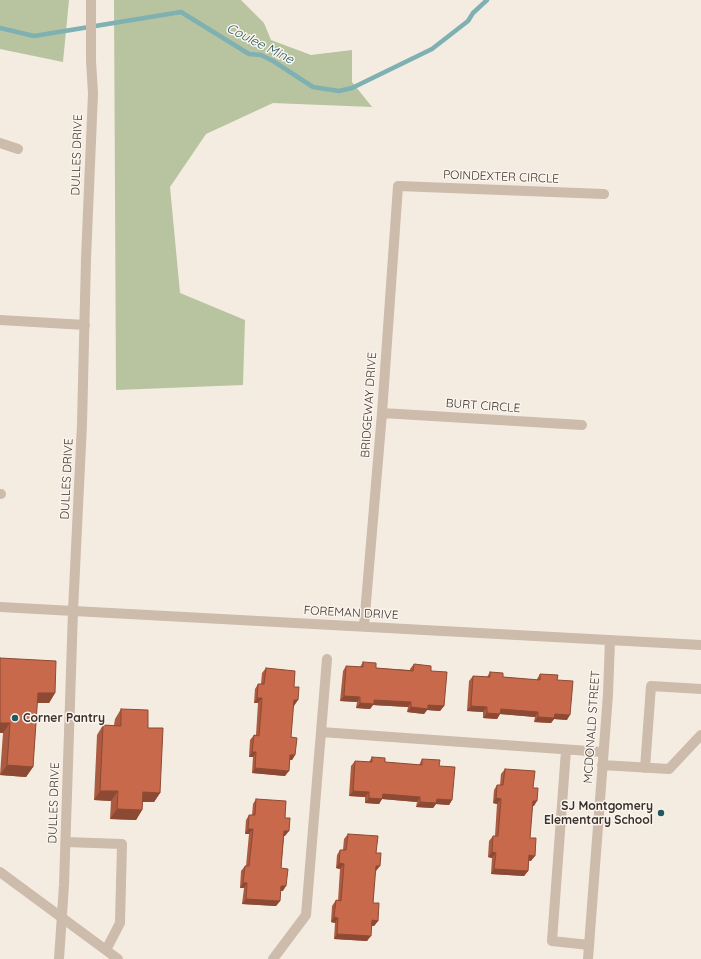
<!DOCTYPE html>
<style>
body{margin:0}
canvas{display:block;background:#f4ebe1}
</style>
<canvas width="701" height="959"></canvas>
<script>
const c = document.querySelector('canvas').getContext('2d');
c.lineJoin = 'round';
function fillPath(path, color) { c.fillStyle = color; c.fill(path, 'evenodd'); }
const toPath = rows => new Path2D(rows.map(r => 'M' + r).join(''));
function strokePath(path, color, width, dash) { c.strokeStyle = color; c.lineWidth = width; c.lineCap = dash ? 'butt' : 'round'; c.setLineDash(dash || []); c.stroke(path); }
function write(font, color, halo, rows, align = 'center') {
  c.font = font + ' Quicksand,sans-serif'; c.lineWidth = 3; c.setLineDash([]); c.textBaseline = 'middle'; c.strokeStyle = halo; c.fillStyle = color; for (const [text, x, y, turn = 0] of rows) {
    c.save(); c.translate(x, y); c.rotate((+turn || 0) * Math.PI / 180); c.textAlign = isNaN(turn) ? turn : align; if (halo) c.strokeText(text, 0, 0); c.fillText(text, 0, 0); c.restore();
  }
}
const green = toPath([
 [0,0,69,0,63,62,0,49],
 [114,0,241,0,264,23,271,40,311,55,352,50,352,82,372,107,273,103,206,134,170,187,180,293,245,320,243,385,116,390]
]);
const stream = toPath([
 [0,28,34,36,181,12,249,54,261,55,273,61,313,87,339,91,352,88,432,49,468,21,473,13,487,0]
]);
const minor = toPath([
 [0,143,18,149],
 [0,320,85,325],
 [382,413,582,425],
 [0,494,1,494],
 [0,607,701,645],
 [364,626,382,413,398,186,604,194],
 [321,732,327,659],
 [566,750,552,941,589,945],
 [602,765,669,769,701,735],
 [645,768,651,686,701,689],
 [66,842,122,844,120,923,106,950],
 [0,872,118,959],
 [59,959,64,885,73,611,82,424,86,259,93,93,91,61,91,0],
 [273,959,306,915,321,732,603,752],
 [588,959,608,694,610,640]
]);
const wall = toPath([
 [0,658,55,693,49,703,37,703,33,767,26,777,0,775,3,733,0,733],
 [363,662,376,668,410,670,410,669,414,664,431,671,444,706,440,711,427,710,424,714,407,712,408,707,373,705,370,709,356,708,357,702,340,701,343,671,346,666,360,667],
 [266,668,294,687,294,706,293,705,291,737,295,755,292,760,290,760,285,776,252,773,253,757,249,757,250,740,254,735,256,735,258,703,254,703,255,689,258,684,261,684,262,673],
 [490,672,503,677,537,680,537,679,540,674,557,680,567,720,554,719,551,723,534,722,535,717,500,714,497,719,483,718,483,712,467,711,469,681,473,676,487,677],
 [121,709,148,728,160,793,154,802,143,802,142,810,136,820,110,819,111,801,94,800,97,735,103,725,114,725,115,719],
 [372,757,385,762,419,765,422,759,439,766,452,800,449,805,436,804,433,808,416,807,417,802,382,799,379,804,365,803,365,797,349,796,351,766,355,761,369,762],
 [505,769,533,788,534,806,532,806,530,838,531,861,529,861,528,871,524,876,491,874,492,858,488,857,489,841,493,836,495,836,497,804,493,803,494,790,497,785,500,785,501,774],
 [256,799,285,818,285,836,284,836,281,868,283,891,280,891,280,901,276,906,242,904,244,888,240,888,241,871,245,866,246,866,249,834,245,834,246,820,249,815,252,815,253,804],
 [348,834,376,853,376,871,375,871,373,903,378,921,374,926,372,926,367,941,334,939,335,923,331,922,332,906,336,900,338,901,340,869,336,868,337,855,340,850,343,850,344,839]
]);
const shadedWall = toPath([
 [38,693,55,693,49,703,31,703],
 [344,696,360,697,357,702,340,701],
 [257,698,262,698,258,703,254,703],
 [294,700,298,700,294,706,290,705],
 [374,700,411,702,408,707,373,705,370,709,356,708,360,703],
 [428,705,444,706,440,711,427,710,424,714,407,712,411,707],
 [471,706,487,707,483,712,467,711],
 [501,709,538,712,535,717,500,714,497,719,483,718,487,713],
 [555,714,570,715,567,720,554,719,551,723,534,722,538,717],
 [0,723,10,723,3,733,0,733],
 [252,752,256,752,253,757,249,757],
 [290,755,295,755,292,760,286,760],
 [7,765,33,767,26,777,0,775],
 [255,768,289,771,285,776,252,773],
 [100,791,118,791,111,801,94,800],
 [353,791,369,792,365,797,349,796],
 [143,792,160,793,154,802,136,802],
 [383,794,420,797,417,802,382,799,379,804,365,803,369,798],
 [496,798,501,799,497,804,493,803],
 [437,799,452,800,449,805,436,804,433,808,416,807,420,802],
 [533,801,537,801,534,806,529,806],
 [117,809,142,810,136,820,110,819],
 [248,829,253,829,249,834,245,834],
 [284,831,289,831,285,836,281,836],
 [492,852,496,853,492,858,488,857],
 [529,855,535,856,531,861,526,860],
 [339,863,344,864,340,869,336,868],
 [376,866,380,866,376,871,372,871],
 [494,869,528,871,524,876,491,874],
 [243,883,247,883,244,888,240,888],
 [281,886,286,886,283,891,277,891],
 [246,899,280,901,276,906,242,904],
 [334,917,338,918,335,923,331,922],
 [372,920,378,921,374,926,369,925],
 [337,934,371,936,367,941,334,939]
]);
const building = toPath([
 [0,658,56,661,55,693,38,693,33,767,7,765,10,723,0,723,0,658],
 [363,662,376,663,376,668,413,671,414,664,431,666,431,671,447,672,444,706,428,705,428,709,411,707,411,702,374,700,374,704,360,703,360,697,344,696,346,666,363,667,363,662],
 [266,668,295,671,294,687,299,687,298,700,294,700,291,737,297,738,295,755,290,755,289,771,255,768,256,752,252,752,254,735,259,736,262,698,257,698,258,684,264,684,266,668],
 [490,672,503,673,503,677,540,680,540,674,558,675,557,680,573,681,570,715,555,714,554,718,538,717,538,712,501,709,500,714,487,713,487,707,471,706,473,676,490,677,490,672],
 [121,709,148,710,148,728,163,728,160,793,143,792,142,810,117,809,118,791,100,791,103,725,121,726,121,709],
 [372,757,385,758,385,762,422,765,422,759,440,760,439,766,455,767,452,800,437,799,436,803,420,802,420,797,383,794,382,799,369,798,369,792,353,791,355,761,372,762,372,757],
 [505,769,535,771,533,788,538,788,537,801,533,801,530,838,536,838,535,856,529,855,528,871,494,869,496,853,492,852,493,836,498,836,501,799,496,798,497,785,503,785,505,769],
 [256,799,286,801,285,818,290,818,289,831,284,831,281,868,288,869,286,886,281,886,280,901,246,899,247,883,243,883,245,866,249,866,253,829,248,829,249,815,255,815,256,799],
 [348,834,378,836,376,853,381,853,380,866,376,866,373,903,379,903,378,921,372,920,371,936,337,934,338,918,334,917,336,900,341,901,344,864,339,863,340,850,346,850,348,834]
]);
const markers = [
 [15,718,4,"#1f5a5e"],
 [661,813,4,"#1f5a5e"]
];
const streetNames = [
 ["DULLES DRIVE",77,155,-88],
 ["POINDEXTER CIRCLE",501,177,2],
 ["BRIDGEWAY DRIVE",369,405,-86],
 ["BURT CIRCLE",483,406,4],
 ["DULLES DRIVE",67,479,-87],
 ["FOREMAN DRIVE",351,613,3],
 ["MCDONALD STREET",592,727,-86],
 ["DULLES DRIVE",54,803,-88]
];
const poiNames = [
 ["Corner Pantry",23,718],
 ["SJ Montgomery",653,806,"right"],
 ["Elementary School",653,820,"right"]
];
const waterNames = [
 ["Coulee Mine",260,44,27]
];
fillPath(green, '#b8c4a0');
strokePath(stream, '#7fb0b2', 4.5);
strokePath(minor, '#cdbbac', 10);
fillPath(wall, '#ac5a40');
fillPath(shadedWall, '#8c4a34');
fillPath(building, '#c8694b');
strokePath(building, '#8c4a34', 1);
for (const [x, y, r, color] of markers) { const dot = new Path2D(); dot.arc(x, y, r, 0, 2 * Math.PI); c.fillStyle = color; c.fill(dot); strokePath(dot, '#fbf5ee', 1.5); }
write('12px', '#3b302b', '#fbf5ee', streetNames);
write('bold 12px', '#3b302b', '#fbf5ee', poiNames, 'left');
write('italic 13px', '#1f5a5e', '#fbf5ee', waterNames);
</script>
